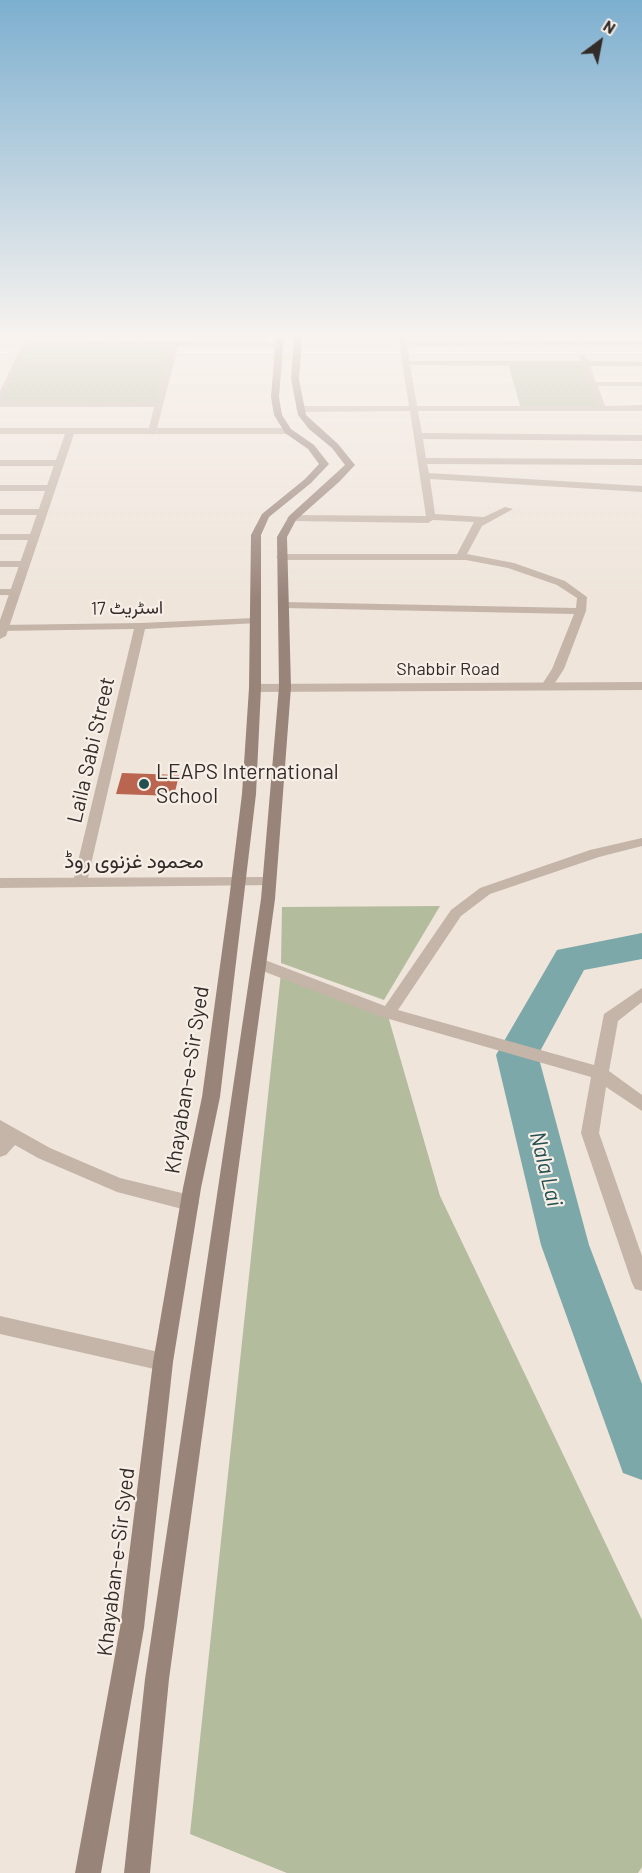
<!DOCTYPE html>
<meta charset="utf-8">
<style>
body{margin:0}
#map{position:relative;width:642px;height:1873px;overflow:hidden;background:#efe5db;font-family:Barlow,sans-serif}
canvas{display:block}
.north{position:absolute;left:570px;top:12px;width:60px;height:60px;-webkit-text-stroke:4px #f7efe7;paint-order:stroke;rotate:32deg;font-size:16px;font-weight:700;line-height:24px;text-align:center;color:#332b28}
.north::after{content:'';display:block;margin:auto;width:21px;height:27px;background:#332b28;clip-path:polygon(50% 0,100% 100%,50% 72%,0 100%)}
</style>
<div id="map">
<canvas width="642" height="1873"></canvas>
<div class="north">N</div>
</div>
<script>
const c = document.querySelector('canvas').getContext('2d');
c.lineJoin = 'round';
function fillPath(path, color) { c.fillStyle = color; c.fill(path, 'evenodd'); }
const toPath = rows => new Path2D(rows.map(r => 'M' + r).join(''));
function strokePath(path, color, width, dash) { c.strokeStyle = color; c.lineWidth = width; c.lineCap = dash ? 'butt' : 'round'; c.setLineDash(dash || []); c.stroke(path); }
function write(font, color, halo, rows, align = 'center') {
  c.font = font + ' Barlow,Vazirmatn,sans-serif'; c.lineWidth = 4.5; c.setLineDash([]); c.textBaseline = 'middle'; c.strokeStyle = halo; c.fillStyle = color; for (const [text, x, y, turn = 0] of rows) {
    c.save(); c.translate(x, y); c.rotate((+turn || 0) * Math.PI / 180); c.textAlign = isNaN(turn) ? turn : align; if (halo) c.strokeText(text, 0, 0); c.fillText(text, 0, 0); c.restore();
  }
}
const green = toPath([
 [175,343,159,405,0,404,0,399,27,344],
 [508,363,585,364,602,408,521,409],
 [440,906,384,1000,281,963,282,907],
 [281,973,388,1016,440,1196,642,1620,642,1867,638,1873,287,1873,190,1834]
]);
const river = toPath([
 [642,933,642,959,584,970,538,1055,589,1245,642,1384,642,1480,623,1473,541,1245,496,1055,557,950,642,933]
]);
const building = toPath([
 [122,773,179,775,174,796,116,794]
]);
const minor = toPath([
 [26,337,34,337,31,342,175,341,280,343,284,345,280,347,178,347,156,432,152,435,148,432,154,407,0,407,0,401,155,402,170,347,29,346,4,399,0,401,0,391,26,337],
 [398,337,406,337,407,342,642,341,642,345,407,346,410,361,581,361,579,357,583,355,589,361,642,362,642,366,590,366,596,382,642,382,642,386,598,386,605,406,642,405,642,411,418,411,422,433,642,435,642,441,423,439,426,458,642,459,642,465,427,464,429,473,642,486,642,492,430,479,435,514,484,517,505,507,513,509,482,526,467,554,514,563,565,581,587,597,586,611,564,669,551,689,543,689,541,686,552,669,574,614,284,608,279,605,284,602,576,608,577,598,557,585,508,568,466,560,281,560,276,557,281,554,457,554,474,522,433,520,428,523,292,521,287,518,292,515,426,516,410,411,300,412,296,409,300,406,409,406,398,337],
 [410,365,582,366,597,406,417,406,410,365],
 [0,460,59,460,64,463,59,466,0,466,0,460],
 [0,485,51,485,56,488,51,491,0,491,0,485],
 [0,509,42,509,47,512,42,515,0,515,0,509],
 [0,534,34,534,39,537,34,540,0,540,0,534],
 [0,561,24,561,29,564,24,567,0,567,0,561],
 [0,589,15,589,20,592,15,595,0,595,0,589],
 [254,618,260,621,258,623,145,629,87,882,85,885,75,885,73,882,134,629,0,631,0,625,140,623,254,618],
 [642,838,642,846,599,857,490,894,461,916,398,1010,594,1065,604,1014,642,988,642,1002,618,1021,609,1071,642,1095,642,1111,606,1087,599,1133,642,1256,642,1291,635,1289,632,1283,581,1133,591,1077,382,1017,255,968,252,964,255,960,260,959,265,960,385,1006,451,910,480,888,590,850,642,838],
 [0,1120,50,1148,120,1178,190,1195,196,1198,199,1203,196,1208,190,1211,117,1192,38,1158,15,1145,6,1155,0,1157,0,1120],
 [0,1316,163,1353,170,1355,173,1362,170,1369,163,1371,0,1334,0,1316]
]);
const tertiary = toPath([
 [0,428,288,428,292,431,288,434,74,434,6,636,0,639,0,620,65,434,0,434,0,428],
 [642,682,642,690,255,692,249,688,255,684,642,682],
 [269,877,274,879,276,882,274,885,0,888,0,878,269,877]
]);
const secondary = toPath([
 [276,337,284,337,279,397,282,415,291,429,314,445,329,464,311,483,269,517,261,535,261,688,256,794,220,1097,201,1188,173,1362,144,1628,101,1873,75,1873,120,1628,153,1362,183,1188,202,1097,229,900,242,794,249,688,251,535,262,514,305,479,319,464,308,449,285,433,274,415,271,397,276,337],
 [294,337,302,337,299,379,306,415,338,444,355,465,339,482,296,520,287,537,291,687,275,899,169,1679,150,1873,124,1873,145,1679,261,899,279,687,277,537,289,516,345,465,332,448,309,429,298,415,291,379,294,337]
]);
const markers = [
 [144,784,6,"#224f50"]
];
const farStreetnames = [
 ["اسٹریٹ 17",127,608,-1],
 ["Shabbir Road",448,669]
];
const streetNames = [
 ["Laila Sabi Street",91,750,-77],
 ["محمود غزنوی روڈ",134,861],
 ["Khayaban-e-Sir Syed",187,1080,-81],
 ["Khayaban-e-Sir Syed",116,1562,-83]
];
const poiNames = [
 ["LEAPS International",156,772],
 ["School",156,796]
];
const waterNames = [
 ["Nala Lai",546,1169,76]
];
fillPath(green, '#b3bc9d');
fillPath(river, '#7da8a9');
fillPath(building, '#b9654f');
fillPath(minor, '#c5b5a9');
fillPath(tertiary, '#c5b5a9');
fillPath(secondary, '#99847a');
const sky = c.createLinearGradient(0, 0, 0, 599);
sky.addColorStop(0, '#7dafcf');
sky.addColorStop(0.56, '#f8f3ef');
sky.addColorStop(1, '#f8f3ef00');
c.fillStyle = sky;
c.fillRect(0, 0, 642, 599);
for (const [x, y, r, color] of markers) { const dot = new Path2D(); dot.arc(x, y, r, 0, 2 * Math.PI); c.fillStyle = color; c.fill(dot); strokePath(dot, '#f7efe7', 2); }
write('18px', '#332b28', '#f7efe7', farStreetnames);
write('21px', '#332b28', '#f7efe7', streetNames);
write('21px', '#332b28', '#f7efe7', poiNames, 'left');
write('italic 22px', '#224f50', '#f7efe7', waterNames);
</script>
